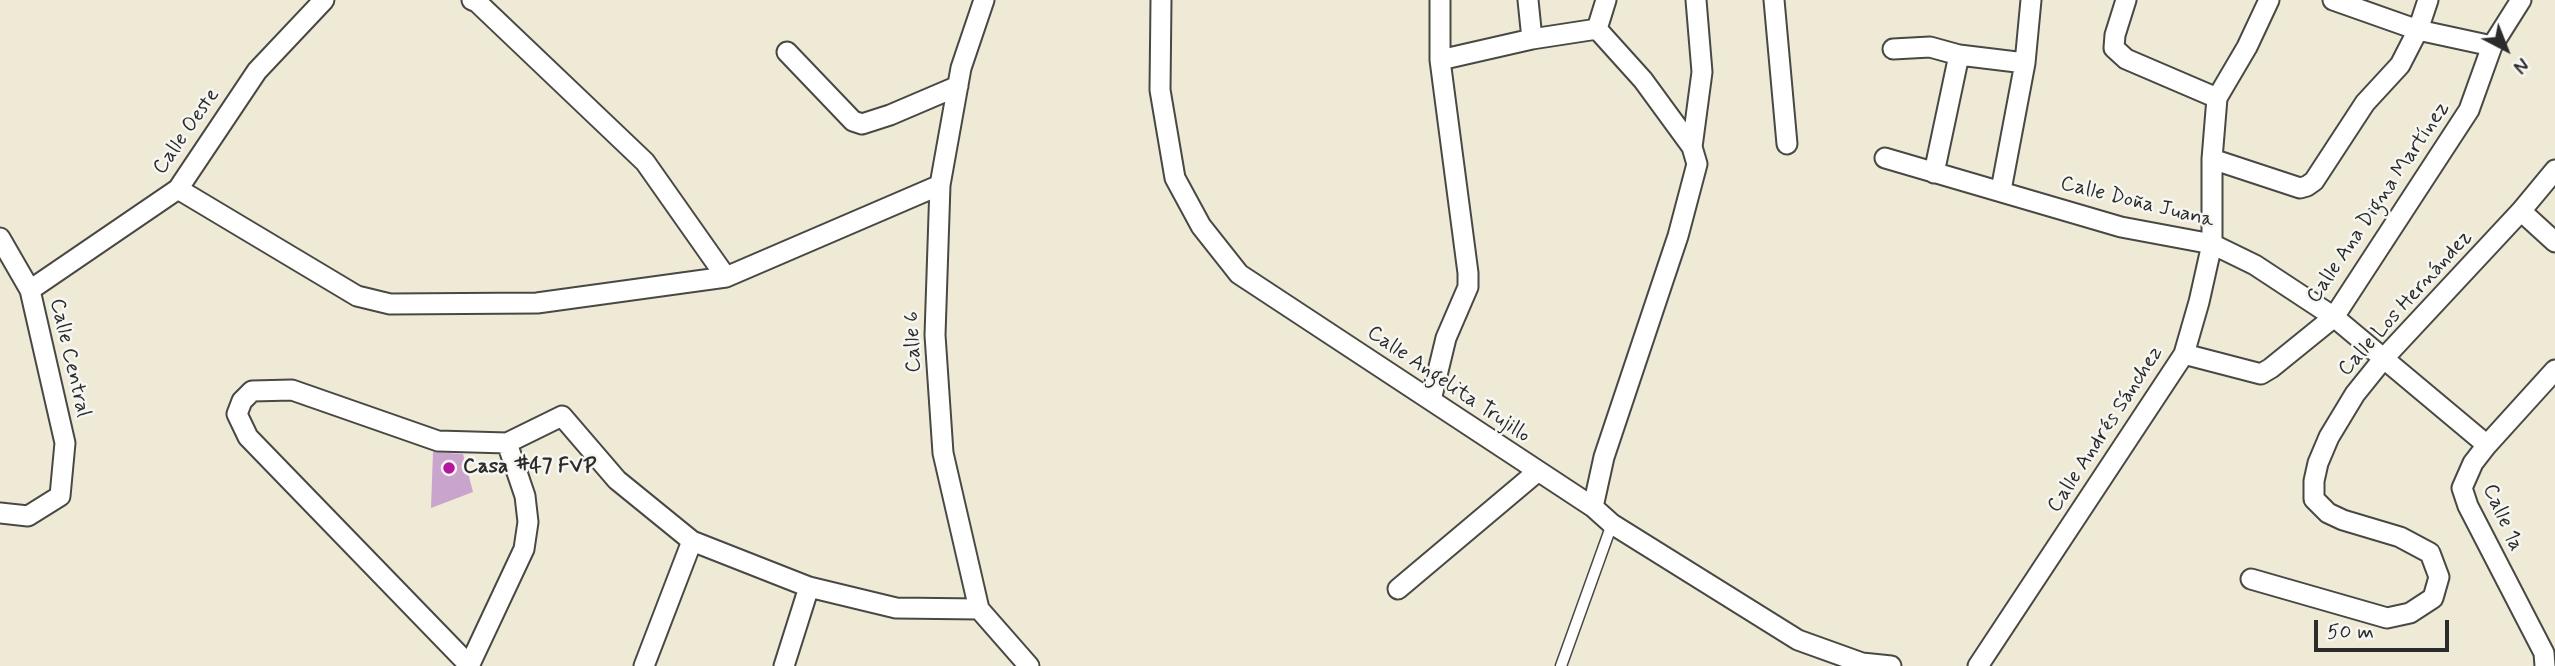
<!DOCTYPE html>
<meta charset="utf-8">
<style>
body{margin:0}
#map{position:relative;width:2555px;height:666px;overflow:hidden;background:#efead5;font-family:Mynerve,sans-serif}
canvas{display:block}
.north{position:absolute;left:2471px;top:14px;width:70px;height:70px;-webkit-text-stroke:5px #f6f6f2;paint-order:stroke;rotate:138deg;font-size:19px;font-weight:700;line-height:28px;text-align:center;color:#2b2b2b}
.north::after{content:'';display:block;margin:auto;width:24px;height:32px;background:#2b2b2b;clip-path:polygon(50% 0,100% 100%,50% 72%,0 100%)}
.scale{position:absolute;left:2314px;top:620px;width:135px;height:32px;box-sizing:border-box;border:4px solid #2b2b2b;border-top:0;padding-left:9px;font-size:21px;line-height:24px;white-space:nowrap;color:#2b2b2b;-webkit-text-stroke:5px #f6f6f2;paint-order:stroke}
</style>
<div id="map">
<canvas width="2555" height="666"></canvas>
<div class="north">N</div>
<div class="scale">50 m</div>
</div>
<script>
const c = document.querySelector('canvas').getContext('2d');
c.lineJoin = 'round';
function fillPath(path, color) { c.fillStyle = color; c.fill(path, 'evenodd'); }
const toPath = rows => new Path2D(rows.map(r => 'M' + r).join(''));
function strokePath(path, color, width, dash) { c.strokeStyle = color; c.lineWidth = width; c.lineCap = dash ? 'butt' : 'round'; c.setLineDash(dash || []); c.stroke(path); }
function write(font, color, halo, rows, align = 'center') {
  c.font = font + ' Mynerve,sans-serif'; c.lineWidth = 5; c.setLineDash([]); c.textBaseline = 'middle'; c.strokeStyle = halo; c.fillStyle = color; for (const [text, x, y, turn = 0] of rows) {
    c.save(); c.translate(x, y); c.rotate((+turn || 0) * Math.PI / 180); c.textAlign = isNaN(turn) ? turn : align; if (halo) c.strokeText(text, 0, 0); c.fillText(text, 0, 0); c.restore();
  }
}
const building = toPath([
 [433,452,463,454,473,492,431,508]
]);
const lane = toPath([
 [1561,666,1612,524]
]);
const street = toPath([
 [472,0,477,2,645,162,726,277],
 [984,0,961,68,940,185,935,335,943,453,979,609,1029,666],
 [1161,0,1160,90,1175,178,1201,226,1239,274,1593,507,1612,524,1798,640,1862,663,1891,666],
 [1440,0,1440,60],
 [1528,0,1532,39],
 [1774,0,1787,144],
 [2126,0,2115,35,2114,48,2126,59,2217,98],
 [2333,0,2418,30,2492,46],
 [1893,49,1930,47,1959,55,2025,63],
 [787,52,853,121,862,124,890,115,958,86],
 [1692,147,1702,72,1696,0],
 [1885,158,2121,227,2212,244,2255,265,2334,317,2487,445],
 [2212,159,2300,188,2307,186,2314,181,2365,103,2400,65,2418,30,2428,0],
 [1934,173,1959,55],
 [178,189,357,296,390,304,537,303,726,277,940,185],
 [2001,190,2025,63,2031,0],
 [2521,211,2555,242],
 [0,238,30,290,65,443,60,496,28,516,0,513],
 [30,290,178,189,257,71,324,0],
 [2184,354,2261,374,2271,368,2334,317,2469,110,2492,46,2521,0],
 [1431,400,1446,338,1468,287,1468,273,1440,60,1532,39,1597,29,1606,0],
 [507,443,562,416,617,480,692,541,809,587,896,608,979,609],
 [1593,507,1604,457,1678,236,1697,164,1692,147,1643,80,1597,29],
 [2251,579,2387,618,2410,613,2433,598,2439,577,2430,553,2400,537,2343,520,2328,513,2314,499,2314,481,2318,463,2329,437,2355,394,2384,358,2521,211,2555,170],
 [1398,589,1537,472],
 [470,664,524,549,528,522,525,496,507,443,438,441,292,390,252,391,242,401,237,414,248,437,470,666],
 [644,666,692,541],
 [784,666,809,587],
 [1978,666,2184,354,2199,302,2212,244,2212,159,2217,98,2247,47,2269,0],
 [2545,666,2544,653,2468,506,2462,488,2473,463,2487,445,2555,370]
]);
const markers = [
 [449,468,7,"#b5179e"]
];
const streetNames = [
 ["Calle Oeste",187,132,-55],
 ["Calle Doña Juana",2137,203,14],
 ["Calle Ana Digna Martínez",2379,203,-56],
 ["Calle Los Hernández",2406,304,-48],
 ["Calle 6",914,342,-92],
 ["Calle Central",69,358,77],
 ["Calle Angelita Trujillo",1448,385,34],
 ["Calle Andrés Sánchez",2106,430,-57],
 ["Calle 1a",2502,518,66]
];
const poiNames = [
 ["Casa #47 FVP",463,468]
];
fillPath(building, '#c9a4cd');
strokePath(lane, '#484844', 13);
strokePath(street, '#484844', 23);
strokePath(lane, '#fff', 10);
strokePath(street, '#fff', 19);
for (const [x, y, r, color] of markers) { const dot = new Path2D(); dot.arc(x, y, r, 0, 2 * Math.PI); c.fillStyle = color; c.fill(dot); strokePath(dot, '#f6f6f2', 2.5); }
write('21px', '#2b2b2b', '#f6f6f2', streetNames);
write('bold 21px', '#2b2b2b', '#f6f6f2', poiNames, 'left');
</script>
